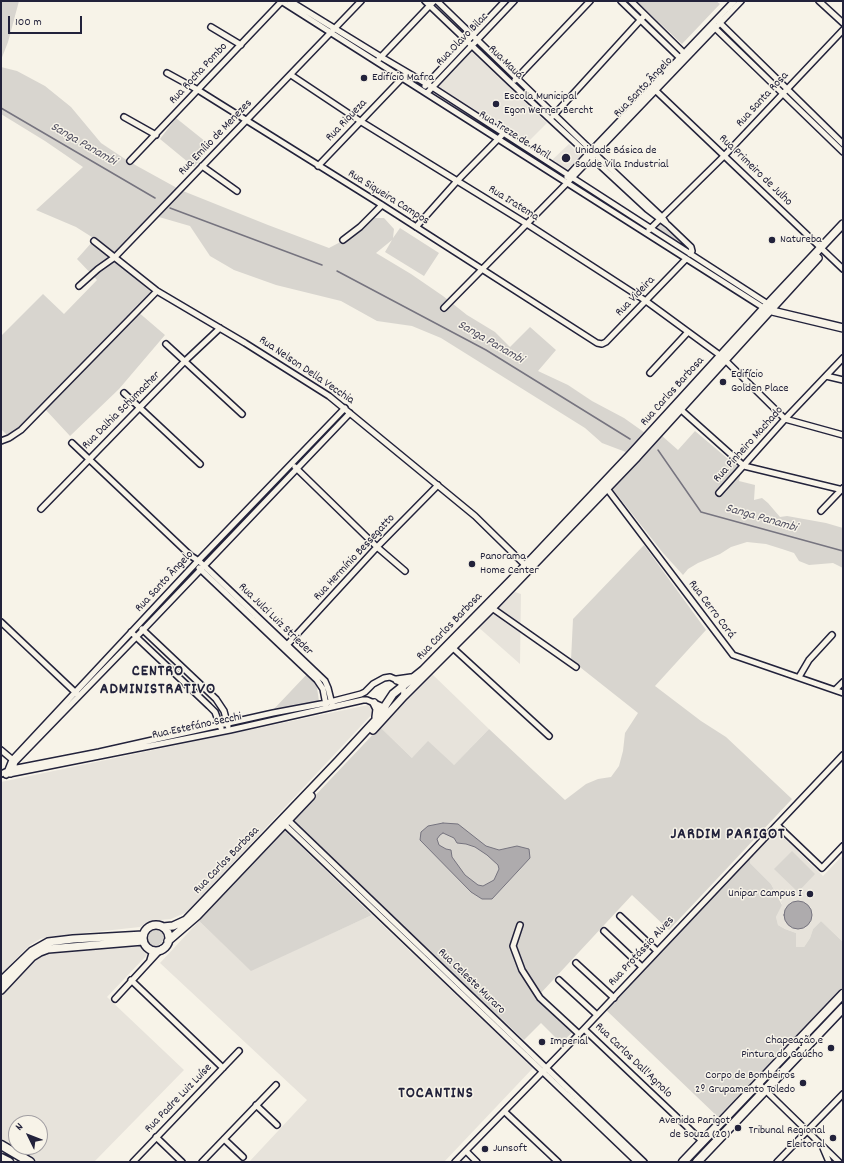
<!DOCTYPE html>
<meta charset="utf-8">
<style>
body{margin:0}
#map{position:relative;width:844px;height:1163px;overflow:hidden;background:#f7f3e8;font-family:Dekko,sans-serif}
canvas{display:block}
.frame{position:absolute;inset:0;border:2px solid #22223b;pointer-events:none}
.north{position:absolute;left:8px;top:1115px;width:40px;height:40px;box-sizing:border-box;background:#f7f3e8;border:1px solid #a29fa3;border-radius:50%;rotate:313deg;font-size:11px;font-weight:700;line-height:16px;text-align:center;color:#22223b}
.north::after{content:'';display:block;margin:auto;width:14px;height:18px;background:#22223b;clip-path:polygon(50% 0,100% 100%,50% 72%,0 100%)}
.scale{position:absolute;left:8px;top:16px;width:74px;height:18px;box-sizing:border-box;border:2px solid #22223b;border-top:0;padding-left:5px;font-size:12px;line-height:14px;white-space:nowrap;color:#22223b;-webkit-text-stroke:3px #f7f3e8;paint-order:stroke}
</style>
<div id="map">
<canvas width="844" height="1163"></canvas>
<div class="frame"></div>
<div class="north">N</div>
<div class="scale">100 m</div>
</div>
<script>
const c = document.querySelector('canvas').getContext('2d');
c.lineJoin = 'round';
function fillPath(path, color) { c.fillStyle = color; c.fill(path, 'evenodd'); }
const toPath = rows => new Path2D(rows.map(r => 'M' + r).join(''));
function strokePath(path, color, width, dash) { c.strokeStyle = color; c.lineWidth = width; c.lineCap = dash ? 'butt' : 'round'; c.setLineDash(dash || []); c.stroke(path); }
function write(font, color, halo, rows, align = 'center') {
  c.font = font + ' Dekko,sans-serif'; c.lineWidth = 3; c.setLineDash([]); c.textBaseline = 'middle'; c.strokeStyle = halo; c.fillStyle = color; for (const [text, x, y, turn = 0] of rows) {
    c.save(); c.translate(x, y); c.rotate((+turn || 0) * Math.PI / 180); c.textAlign = isNaN(turn) ? turn : align; if (halo) c.strokeText(text, 0, 0); c.fillText(text, 0, 0); c.restore();
  }
}
const built = toPath([
 [469,49,547,123,526,144,435,85],
 [569,144,581,156,566,171,551,161],
 [512,591,521,594,520,664,477,626],
 [432,674,489,729,454,765,412,758,380,727],
 [373,704,375,711,187,912,171,919,149,921,140,927,48,937,40,939,30,945,1,974,1,782],
 [776,830,823,876,843,855,843,942,821,921,813,929,810,938,804,947,796,948,796,933,785,929,778,925,776,917,782,904,771,884,750,863,751,856],
 [372,915,533,1068,444,1162,249,1162,307,1100,160,963,199,921,251,970],
 [138,944,142,946,146,951,147,955,107,997,184,1070,94,1162,36,1162,1,1141,1,994,33,959,46,952],
 [16,1123,40,1123,40,1147,16,1147]
]);
const green = toPath([
 [1,1,19,1,8,42,1,60],
 [636,1,716,1,720,4,682,44],
 [1,67,17,71,45,86,71,107,101,143,128,161,177,188,114,254,95,239,76,227,36,210,83,167,45,141,1,114],
 [176,118,211,146,194,167,160,139],
 [183,191,268,225,329,248,348,238,374,218,384,218,394,229,393,238,400,228,439,253,424,276,385,252,392,240,376,253,411,274,443,296,467,315,495,332,510,347,530,327,556,350,538,371,568,385,592,401,624,418,648,435,631,454,602,443,585,428,441,338,412,326,377,321,341,301,276,285,234,270,210,256,190,226,159,217],
 [660,224,685,246,656,228],
 [93,241,153,294,137,311,165,335,119,389,70,436,44,408,13,441,1,429,1,336,43,294,64,314,97,280,77,259],
 [695,431,734,464,742,468,739,481,755,485,754,500,762,498,768,503,780,517,787,516,826,523,843,528,843,568,833,563,809,565,799,561,794,553,782,549,766,544,747,542,731,547,720,554,698,563,688,569,683,575,663,553,611,487,648,450,661,435,678,450],
 [644,545,706,630,655,686,701,721,726,737,792,799,669,930,632,895,540,994,577,1028,561,1043,541,1023,524,1040,444,965,293,819,380,727,412,758,428,741,454,765,489,729,565,800,586,784,598,779,611,777,619,766,623,751,625,733,638,713,571,660,573,619],
 [308,673,316,681,319,701,273,710],
 [284,830,372,915,251,971,199,921],
 [792,851,815,874,798,892,774,869],
 [751,856,750,863,771,884,782,905,776,917,778,925,785,929,796,933,796,947,804,947,810,938,813,929,821,921,843,942,843,987,718,1117,606,1010],
 '146 937a9 9 0 1 1 18 0a9 9 0 1 1-18 0Z'
]);
const water = toPath([
 [443,823,458,824,486,846,499,850,517,846,529,849,530,858,492,899,482,899,471,892,420,840,421,832,428,826,443,823],
 [443,833,454,838,457,843,466,844,475,847,487,855,498,865,499,869,494,880,483,886,478,885,465,875,452,857,451,850,446,849,439,845,437,839,440,835,443,833],
 '784 915a14 14 0 1 1 28 0a14 14 0 1 1-28 0Z'
]);
const stream = toPath([
 [1,108,155,198],
 [170,208,322,265],
 [337,271,486,350,630,439],
 [658,450,701,512,843,551]
]);
const street = toPath([
 [281,1,764,308],
 [290,1,381,57,432,87,768,304],
 [425,1,511,83,647,209,668,225,691,247,692,251,690,254],
 [437,1,591,150,662,217,666,223],
 [621,1,682,60],
 [631,1,686,55],
 [819,1,843,23],
 [718,21,843,144],
 [211,27,241,45],
 [714,27,843,152],
 [379,59,434,1],
 [167,73,198,90,382,205,597,343,602,344,606,342,686,259],
 [291,75,360,121,527,224,646,301,721,356,785,419,843,435],
 [515,80,590,1],
 [425,86,505,1],
 [652,87,843,269],
 [427,93,514,1],
 [553,116,645,15],
 [124,117,156,135],
 [130,161,282,1],
 [202,166,237,191],
 [318,166,404,76],
 [567,177,588,154,734,1],
 [416,227,457,181,503,134],
 [649,230,724,156,843,30],
 [343,240,360,227,382,205],
 [94,241,157,291,245,343,329,396,475,516,527,567],
 [79,286,98,269,115,257,361,1],
 [444,308,567,183,741,1],
 [166,344,242,414],
 [650,373,688,332],
 [826,376,843,380],
 [124,393,200,464],
 [679,408,744,466,843,490],
 [1,441,9,438,21,430,157,291],
 [72,443,191,556,199,561,325,681,328,688,332,704],
 [295,467,377,547,405,571],
 [605,486,733,655,843,693],
 [719,493,785,419,843,358],
 [41,509,185,361,220,328],
 [821,511,843,488],
 [199,568,317,680,323,689,326,705],
 [492,608,576,667],
 [1,622,77,694],
 [142,629,216,699,224,711,228,726],
 [131,632,209,706,215,712,221,728],
 [287,645,377,547,438,485],
 [453,648,549,736],
 [799,677,809,660,832,635],
 [835,690,843,682],
 [1,750,14,761],
 [1,774,12,769,99,752,273,713,326,703,361,694,365,692,373,684,384,678,390,677,397,680,403,685,404,696],
 [9,774,230,730,363,700,367,700,386,708],
 [11,774,15,762,143,630,350,413],
 [6,775,12,760,195,564,345,408],
 [287,819,644,1162],
 [282,822,637,1162],
 [777,825,822,868,843,846],
 [620,916,657,951],
 [520,925,513,946,522,970,540,998,579,1034],
 [604,931,642,967],
 [150,960,153,950],
 [576,963,614,998],
 [131,980,223,1068],
 [559,980,597,1015],
 [115,999,161,949],
 [584,1029,702,1141],
 [758,1083,839,1162],
 [256,1105,277,1125],
 [505,1112,558,1162],
 [156,1137,182,1162],
 [224,1139,243,1157],
 [823,1148,829,1162],
 [466,1151,477,1162],
 [133,1162,239,1051],
 [202,1162,276,1085],
 [455,1162,584,1029,843,755],
 [777,1162,843,1094]
]);
const secondary = toPath([
 [768,310,843,328],
 [397,680,411,678],
 [374,703,377,709,376,717],
 [373,730,404,696,492,608,637,457,818,258],
 '143 938a13 13 0 1 1 26 0a13 13 0 1 1-26 0Z',
 [163,927,173,926,186,920,338,761,375,721,393,694,423,670,526,565,630,455,764,308,843,224],
 [168,941,197,916,311,796],
 [1,981,32,951,48,942,73,939,143,935],
 [1,990,32,957,40,952,48,949,143,941]
]);
const primary = toPath([
 [1,1145,30,1162],
 [1,1158,9,1162],
 [683,1162,843,994],
 [697,1162,843,1008]
]);
const markers = [
 [364,78,4,"#22223b"],
 [496,104,4,"#22223b"],
 [566,158,5,"#22223b"],
 [772,240,4,"#22223b"],
 [723,382,4,"#22223b"],
 [472,564,4,"#22223b"],
 [810,894,4,"#22223b"],
 [542,1042,4,"#22223b"],
 [831,1048,4,"#22223b"],
 [803,1083,4,"#22223b"],
 [738,1128,4,"#22223b"],
 [833,1138,4,"#22223b"],
 [485,1149,4,"#22223b"]
];
const streetNames = [
 ["Rua Olavo Bilac",463,40,-46],
 ["Rua Mauá",505,63,44],
 ["Rua Rocha Pombo",199,74,-47],
 ["Rua Santo Ângelo",644,88,-46],
 ["Rua Santa Rosa",763,100,-47],
 ["Rua Riqueza",347,121,-46],
 ["Rua Treze de Abril",514,136,32],
 ["Rua Emílio de Menezes",216,138,-46],
 ["Rua Primeiro de Julho",755,171,44],
 ["Rua Siqueira Campos",388,198,32],
 ["Rua Iratema",513,204,32],
 ["Rua Videira",636,297,-46],
 ["Rua Nelson Della Vecchia",306,371,34],
 ["Rua Carlos Barbosa",673,392,-48],
 ["Rua Dalhia Schumacher",122,411,-45],
 ["Rua Pinheiro Machado",749,445,-48],
 ["Rua Hermínio Bessegatto",355,558,-47],
 ["Rua Santo Ângelo",165,582,-47],
 ["Rua Cerro Corá",711,610,53],
 ["Rua Julci Luiz Strieder",275,620,44],
 ["Rua Carlos Barbosa",450,627,-46],
 ["Rua Estefáno Secchi",197,727,-12],
 ["Rua Carlos Barbosa",227,861,-46],
 ["Rua Protássio Alves",642,952,-47],
 ["Rua Celeste Muraro",471,982,44],
 ["Rua Carlos Dall'Agnolo",633,1061,44],
 ["Rua Padre Luiz Luíse",179,1099,-46]
];
const poiNames = [
 ["Edifício Mafra",372,78],
 ["Escola Municipal",504,97],
 ["Egon Werner Bercht",504,111],
 ["Unidade Básica de",575,151],
 ["Saúde Vila Industrial",575,165],
 ["Natureba",780,240],
 ["Edifício",731,375],
 ["Golden Place",731,389],
 ["Panorama",480,557],
 ["Home Center",480,571],
 ["Unipar Campus I",802,894,"right"],
 ["Chapeação e",823,1041,"right"],
 ["Pintura do Gaúcho",823,1055,"right"],
 ["Imperial",550,1042],
 ["Corpo de Bombeiros",795,1076,"right"],
 ["2º Grupamento Toledo",795,1090,"right"],
 ["Avenida Parigot",730,1121,"right"],
 ["de Souza (20)",730,1135,"right"],
 ["Tribunal Regional",825,1131,"right"],
 ["Eleitoral",825,1145,"right"],
 ["Junsoft",493,1149]
];
const waterNames = [
 ["Sanga Panambi",83,145,30],
 ["Sanga Panambi",490,343,30],
 ["Sanga Panambi",761,519,16]
];
const districtNames = [
 ["CENTRO",158,673],
 ["ADMINISTRATIVO",158,691],
 ["JARDIM PARIGOT",728,836],
 ["TOCANTINS",436,1095]
];
fillPath(built, '#e7e3db');
fillPath(green, '#d8d5cf');
fillPath(water, '#aeabad');
strokePath(water, '#76747f', 1);
strokePath(stream, '#76747f', 1.5);
strokePath(street, '#22223b', 8);
strokePath(secondary, '#22223b', 10);
strokePath(primary, '#22223b', 11);
strokePath(street, '#f7f3e8', 5);
strokePath(secondary, '#f7f3e8', 7);
strokePath(primary, '#f7f3e8', 8);
for (const [x, y, r, color] of markers) { const dot = new Path2D(); dot.arc(x, y, r, 0, 2 * Math.PI); c.fillStyle = color; c.fill(dot); strokePath(dot, '#f7f3e8', 1.5); }
write('12px', '#22223b', '#f7f3e8', streetNames);
write('12px', '#22223b', '#f7f3e8', poiNames, 'left');
write('italic 13px', '#535263', '#f7f3e8', waterNames);
c.letterSpacing = '1px';
write('bold 16px', '#22223b', '#f7f3e8', districtNames);
c.letterSpacing = '0px';
</script>
